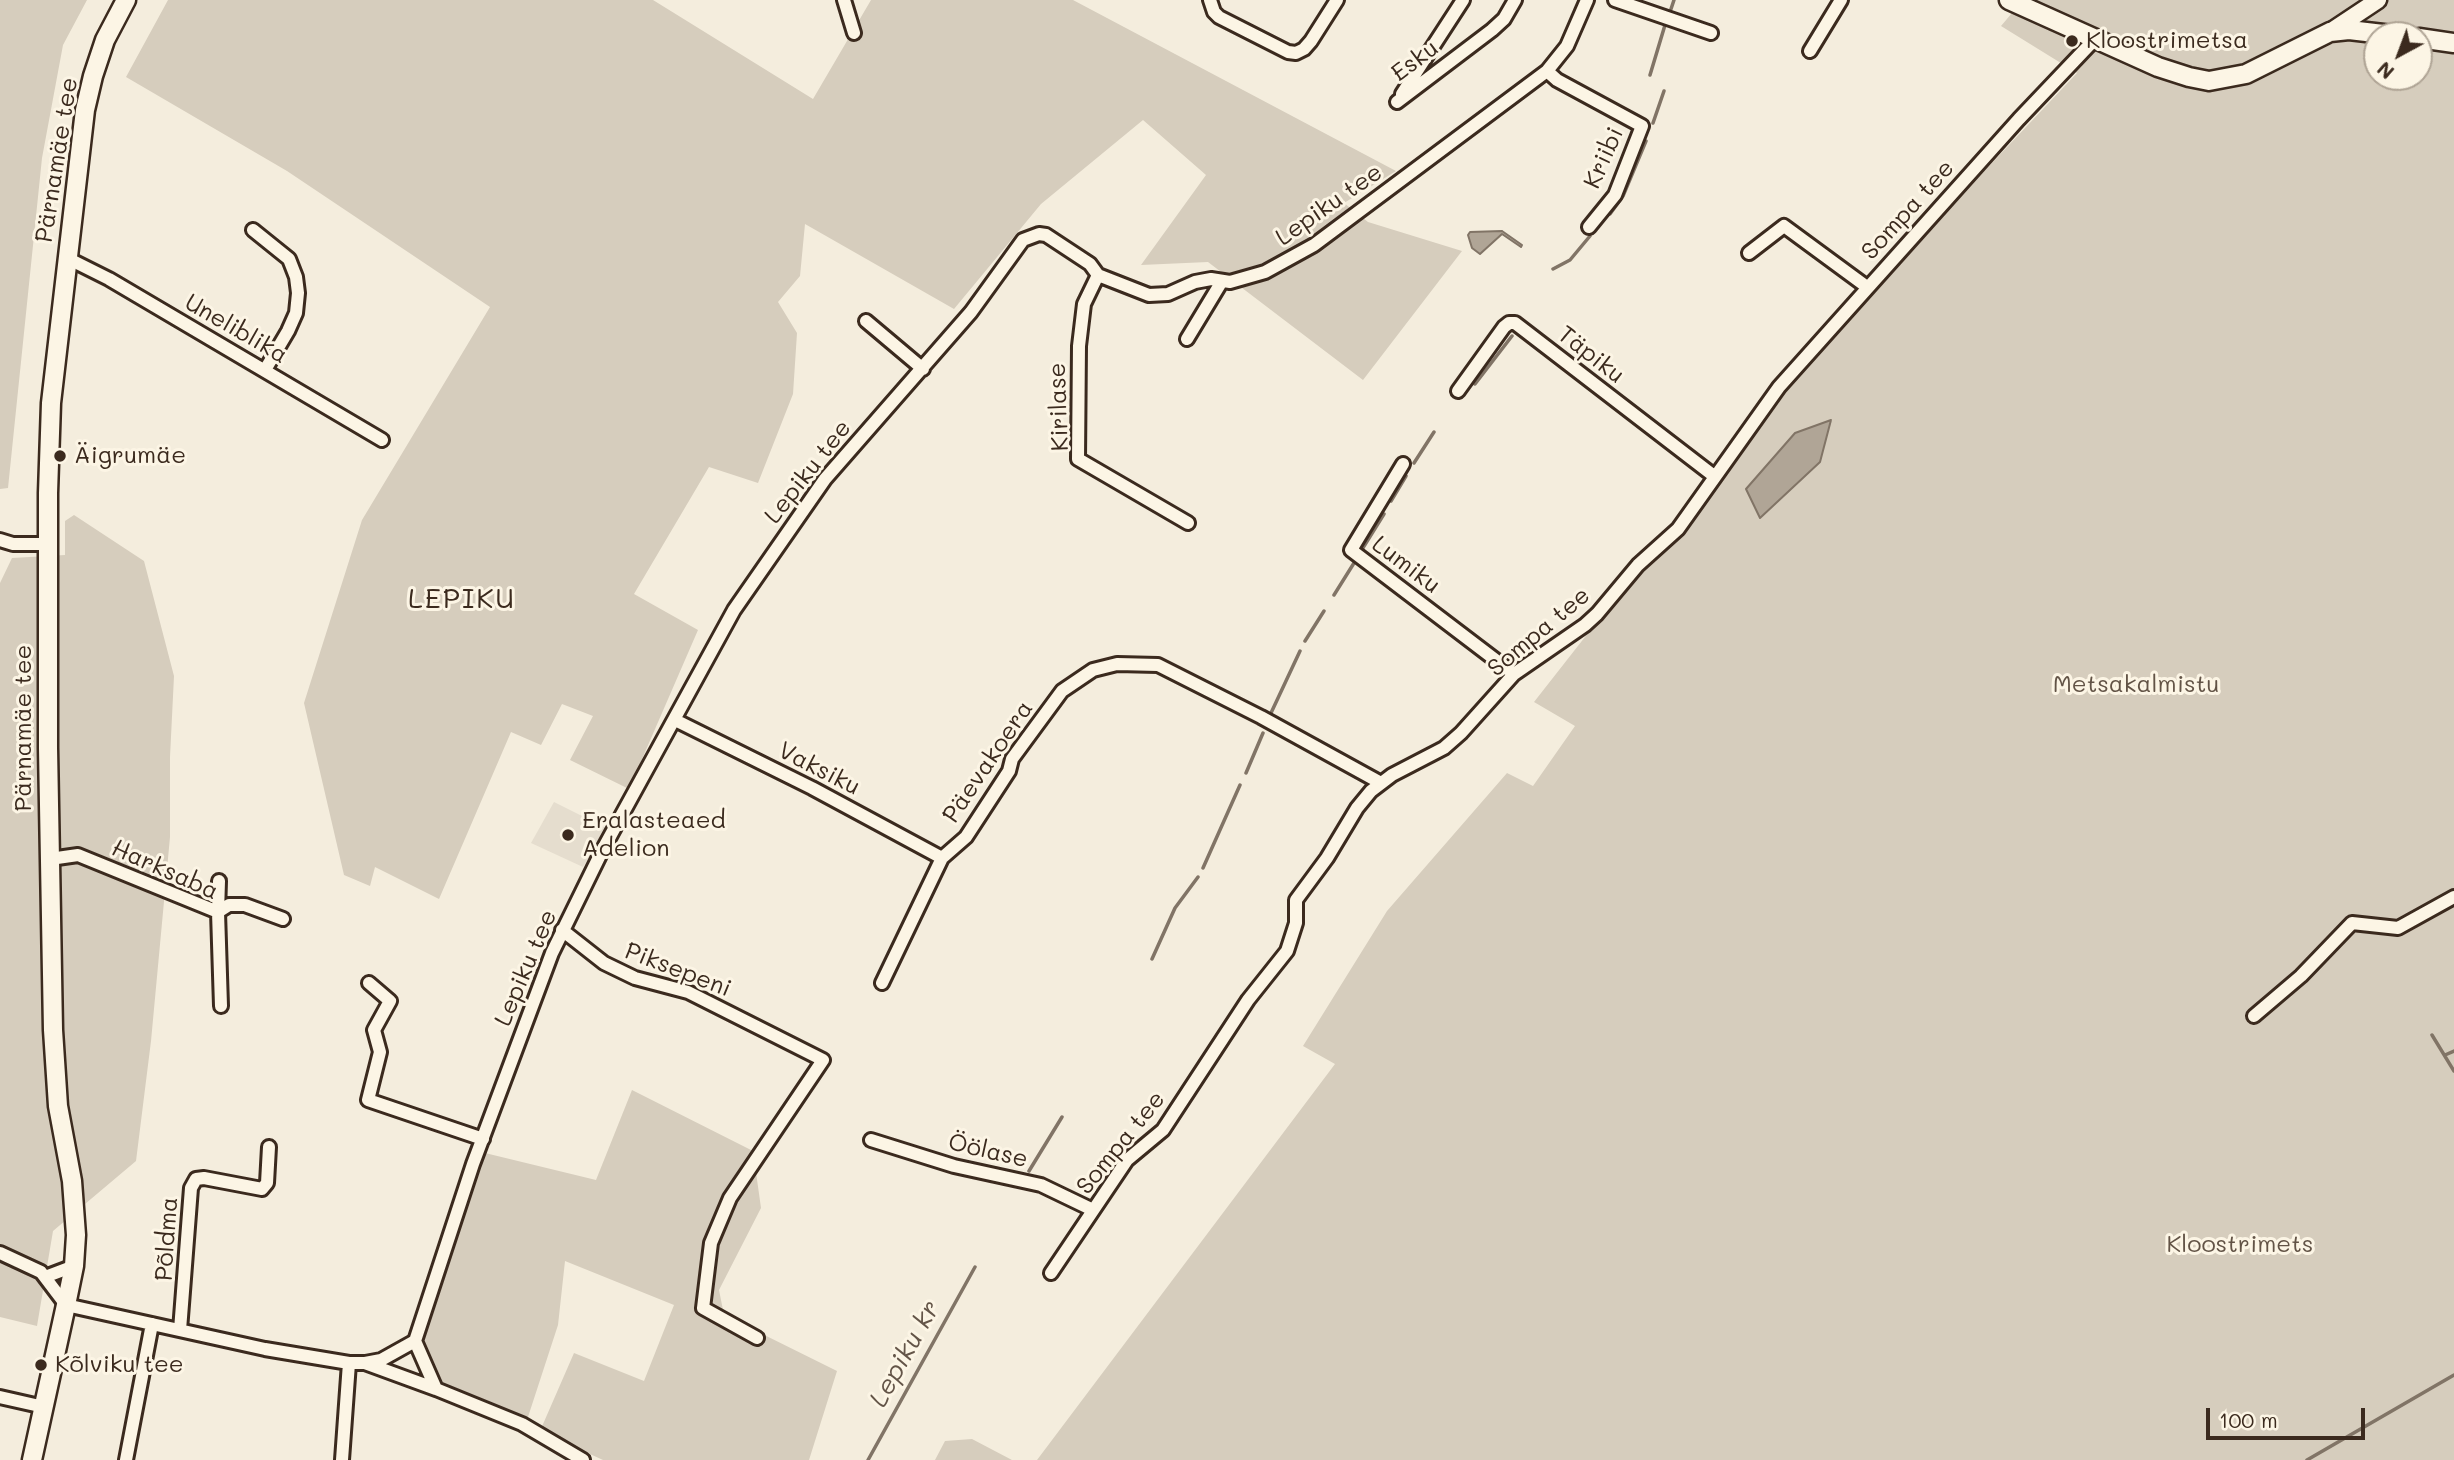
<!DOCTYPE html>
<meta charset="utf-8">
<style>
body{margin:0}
#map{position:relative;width:2454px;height:1460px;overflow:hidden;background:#f4eddd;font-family:Mali,sans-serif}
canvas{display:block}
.north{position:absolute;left:2363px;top:21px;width:70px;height:70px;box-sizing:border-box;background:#fcf5e5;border:2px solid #afa495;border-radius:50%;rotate:221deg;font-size:19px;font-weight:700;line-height:28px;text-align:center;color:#3b2a1e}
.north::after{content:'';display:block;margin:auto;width:24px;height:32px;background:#3b2a1e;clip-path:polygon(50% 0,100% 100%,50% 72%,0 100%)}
.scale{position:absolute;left:2206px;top:1408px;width:159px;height:32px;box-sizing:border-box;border:4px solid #3b2a1e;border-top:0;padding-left:9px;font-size:21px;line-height:24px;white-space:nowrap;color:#3b2a1e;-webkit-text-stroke:5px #fcf5e5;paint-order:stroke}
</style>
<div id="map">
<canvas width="2454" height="1460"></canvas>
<div class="north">N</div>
<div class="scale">100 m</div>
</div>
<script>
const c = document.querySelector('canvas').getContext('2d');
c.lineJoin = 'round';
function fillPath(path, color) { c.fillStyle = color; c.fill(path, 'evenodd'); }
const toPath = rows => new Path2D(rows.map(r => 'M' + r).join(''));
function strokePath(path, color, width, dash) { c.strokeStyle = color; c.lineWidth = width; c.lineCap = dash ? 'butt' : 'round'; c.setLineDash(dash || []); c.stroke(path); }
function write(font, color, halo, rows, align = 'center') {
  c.font = font + ' Mali,sans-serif'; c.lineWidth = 6; c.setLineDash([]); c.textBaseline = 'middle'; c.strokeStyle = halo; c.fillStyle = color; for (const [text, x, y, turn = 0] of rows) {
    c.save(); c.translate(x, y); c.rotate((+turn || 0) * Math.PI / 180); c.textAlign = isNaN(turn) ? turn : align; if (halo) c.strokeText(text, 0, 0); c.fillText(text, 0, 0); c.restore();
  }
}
const built = toPath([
 [554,802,606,828,583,867,531,843]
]);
const green = toPath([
 [0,0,87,0,63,45,42,158,8,488,0,489],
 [168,0,653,0,813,99,871,0,1073,0,1396,171,1344,203,1368,222,1462,251,1363,380,1208,262,1141,265,1206,175,1143,120,1041,204,954,309,805,224,800,276,778,302,797,333,793,394,758,483,709,467,634,594,698,630,629,789,570,760,593,716,562,704,541,745,511,732,439,899,375,867,370,886,344,875,304,703,362,520,490,307,287,171,126,77],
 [2018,0,2454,0,2454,1460,1037,1460,1335,1064,1303,1046,1387,911,1507,773,1533,786,1575,726,1534,702,1632,577,1681,537,1766,412,1818,347,2077,73,2001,26,2012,13],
 [2377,35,2419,35,2419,77,2377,77],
 [74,515,144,561,174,676,170,757,170,837,151,1041,136,1161,53,1231,37,1326,0,1317,0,583,12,558,65,555,65,521],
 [632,1090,753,1151,761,1208,719,1290,724,1315,837,1371,809,1460,603,1460,540,1431,574,1353,644,1381,674,1305,565,1261,558,1325,527,1420,436,1384,423,1340,485,1153,596,1180],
 [972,1439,1012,1460,935,1460,945,1441]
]);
const water = toPath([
 [1502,231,1522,245,1521,247,1502,234,1480,254,1472,248,1468,235,1470,232,1502,231],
 [1831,420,1820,462,1760,518,1746,489,1795,433,1831,420]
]);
const stream = toPath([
 [1671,9,1674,0],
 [1650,75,1665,25],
 [1653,123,1664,91],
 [1610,214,1623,196,1646,141],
 [1553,269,1570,260,1590,236],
 [1475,384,1512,336],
 [1414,463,1434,432],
 [1391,501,1406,476],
 [1361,551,1384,514],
 [1334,595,1354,563],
 [1305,641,1324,611],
 [1271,713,1300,651],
 [1246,773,1263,733],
 [1203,868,1240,785],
 [1152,959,1175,908,1198,877],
 [2432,1035,2454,1071],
 [2445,1055,2454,1051],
 [1029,1171,1062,1117],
 [868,1460,975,1267],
 [2307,1460,2454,1375]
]);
const minor = toPath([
 [844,0,854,33],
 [1210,0,1214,12,1219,17,1288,52,1296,53,1304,49,1311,41,1337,0],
 [1615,0,1711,33],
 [1810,51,1841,0],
 [1547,71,1557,80,1642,126,1615,195,1589,227],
 [1402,94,1463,0],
 [1397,102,1492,30,1504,19,1515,0],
 [253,230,289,259,296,277,298,293,296,313,288,331,265,370],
 [1749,253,1784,226,1867,287],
 [67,258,109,279,382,440],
 [1098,275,1084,304,1079,346,1078,459,1188,523],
 [866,321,923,369],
 [1187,339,1222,281],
 [1458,391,1504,327,1509,323,1515,323,1714,476],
 [1403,464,1351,550,1514,674],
 [0,540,13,544,47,544],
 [675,720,812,788,942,858],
 [50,859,78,855,218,912,221,1006],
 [219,881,218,912,229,905,245,905,283,919],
 [562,930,604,963,635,978,688,992,823,1060,730,1198,711,1243,703,1308,757,1338],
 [369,983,390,1001,374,1030,380,1052,368,1100,483,1139],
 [882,983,942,858,966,837,1009,771,1012,759,1062,691,1093,670,1117,664,1158,665,1261,717,1381,783],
 [2254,1016,2301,976,2352,923,2398,928,2454,897],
 [871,1140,954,1166,1041,1185,1093,1210],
 [0,1253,41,1272,66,1305,265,1349,349,1363,365,1363,436,1389,522,1424,583,1460],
 [1051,1273,1127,1160,1163,1130,1248,1000,1287,951,1296,923,1296,900,1327,858,1357,808,1371,791,1392,775,1444,748,1461,733,1514,674,1585,625,1597,614,1638,565,1678,529,1779,387,2019,119,2095,39],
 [45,1277,74,1266],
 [180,1330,191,1188,196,1179,204,1178,262,1189,267,1183,269,1147],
 [415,1341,436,1389],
 [365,1363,381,1360,415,1341,473,1164,552,953,602,851,734,610,825,479,971,312,1023,240,1039,234,1046,235,1090,264,1098,275,1149,295,1168,294,1195,282,1211,279,1230,282,1265,272,1314,245,1547,71,1567,46,1587,0],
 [0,1397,44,1407],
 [126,1460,152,1324],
 [342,1460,349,1363]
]);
const tertiary = toPath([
 [2330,32,2378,0]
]);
const secondary = toPath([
 [2009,0,2158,67,2189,77,2209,81,2246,74,2330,32,2349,30,2392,35],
 [2419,38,2454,43],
 [32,1460,66,1305,74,1266,76,1235,72,1181,58,1106,53,1030,48,748,48,493,51,403,85,110,93,76,105,40,126,0]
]);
const markers = [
 [2072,41,7,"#3b2a1e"],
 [60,456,7,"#3b2a1e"],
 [568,835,7,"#3b2a1e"],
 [41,1365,7,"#3b2a1e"]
];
const poiNames = [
 ["Kloostrimetsa",2086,41],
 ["Äigrumäe",74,456],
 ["Eralasteaed",582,821],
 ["Adelion",582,849],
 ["Kõlviku tee",55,1365]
];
const streetNames = [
 ["Esku",1415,61,-37],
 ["Kriibi",1604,158,-66],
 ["Pärnamäe tee",57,160,-81],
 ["Lepiku tee",1329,205,-35],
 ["Sompa tee",1908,210,-48],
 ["Uneliblika",236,329,30],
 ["Täpiku",1591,355,38],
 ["Kirilase",1059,407,-92],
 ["Lepiku tee",808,472,-52],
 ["Lumiku",1406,565,37],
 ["Sompa tee",1539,632,-40],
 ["Pärnamäe tee",24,728,-90],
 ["Päevakoera",988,762,-56],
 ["Vaksiku",819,769,27],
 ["Harksaba",165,870,24],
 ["Lepiku tee",526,968,-67],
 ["Piksepeni",678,970,21],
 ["Sompa tee",1121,1143,-51],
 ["Öölase",988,1151,13],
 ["Põldma",167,1239,-86]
];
const parkNames = [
 ["Metsakalmistu",2136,685],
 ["Kloostrimets",2240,1245]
];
const waterNames = [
 ["Lepiku kr",905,1354,-61]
];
const quarterNames = [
 ["LEPIKU",462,599]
];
fillPath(built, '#e5ddce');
fillPath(green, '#d6cdbd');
fillPath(water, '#b0a596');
strokePath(water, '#817466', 2);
strokePath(stream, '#817466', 3.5);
strokePath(minor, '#3b2a1e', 18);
strokePath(tertiary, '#3b2a1e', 21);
strokePath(secondary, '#3b2a1e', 23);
strokePath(minor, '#fcf5e5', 12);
strokePath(tertiary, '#fcf5e5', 16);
strokePath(secondary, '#fcf5e5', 18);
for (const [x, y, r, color] of markers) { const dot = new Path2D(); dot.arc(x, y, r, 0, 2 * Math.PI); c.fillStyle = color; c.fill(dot); strokePath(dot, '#fcf5e5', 2.5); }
write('24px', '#3b2a1e', '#fcf5e5', poiNames, 'left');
write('24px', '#3b2a1e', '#fcf5e5', streetNames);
write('24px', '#625346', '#fcf5e5', parkNames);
write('italic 26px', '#645548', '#fcf5e5', waterNames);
c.letterSpacing = '2px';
write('28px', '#3b2a1e', '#fcf5e5', quarterNames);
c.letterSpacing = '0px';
</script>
